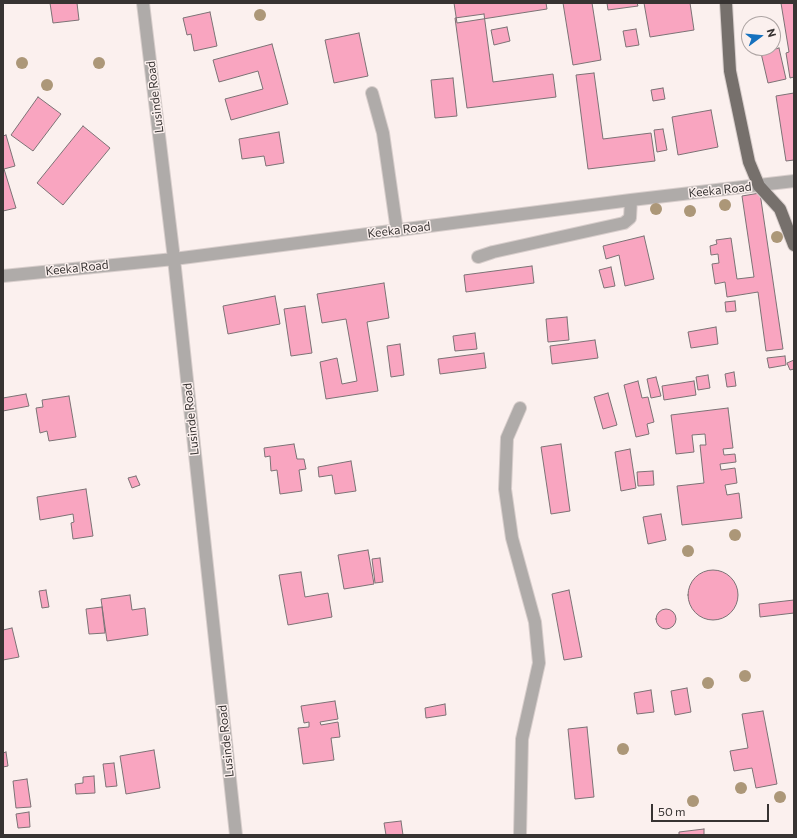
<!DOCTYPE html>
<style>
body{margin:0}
#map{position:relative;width:797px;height:838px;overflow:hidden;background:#fbf0ee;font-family:Commissioner,sans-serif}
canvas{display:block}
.frame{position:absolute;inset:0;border:4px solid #373332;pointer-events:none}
.north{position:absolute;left:741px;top:16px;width:40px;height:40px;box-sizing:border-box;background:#fbf0ee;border:1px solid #ada4a3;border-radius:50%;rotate:74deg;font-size:11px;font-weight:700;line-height:16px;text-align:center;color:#373332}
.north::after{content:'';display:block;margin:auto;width:14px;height:18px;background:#1671be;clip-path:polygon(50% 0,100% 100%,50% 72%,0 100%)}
.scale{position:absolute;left:651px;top:804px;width:118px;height:18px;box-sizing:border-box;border:2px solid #373332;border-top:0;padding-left:5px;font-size:12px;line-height:14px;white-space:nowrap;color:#373332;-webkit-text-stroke:3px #fbf0ee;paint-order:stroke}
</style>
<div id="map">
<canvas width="797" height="838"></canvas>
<div class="frame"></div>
<div class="north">N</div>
<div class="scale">50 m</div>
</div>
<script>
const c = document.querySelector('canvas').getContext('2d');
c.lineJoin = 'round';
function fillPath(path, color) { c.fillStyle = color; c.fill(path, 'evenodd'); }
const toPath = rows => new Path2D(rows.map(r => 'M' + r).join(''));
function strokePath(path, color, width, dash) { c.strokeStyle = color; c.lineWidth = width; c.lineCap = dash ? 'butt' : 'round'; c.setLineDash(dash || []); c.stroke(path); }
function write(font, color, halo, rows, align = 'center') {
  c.font = font + ' Commissioner,sans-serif'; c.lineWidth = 3; c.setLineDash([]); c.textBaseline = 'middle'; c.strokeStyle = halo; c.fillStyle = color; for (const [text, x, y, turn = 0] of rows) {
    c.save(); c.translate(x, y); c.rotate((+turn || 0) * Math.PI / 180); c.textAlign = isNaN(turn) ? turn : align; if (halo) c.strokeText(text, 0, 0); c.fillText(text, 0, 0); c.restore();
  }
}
const building = toPath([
 [50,3,77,3,79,20,53,23,50,3],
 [454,3,546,3,547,9,457,23,454,3],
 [563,3,592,3,601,60,573,65,563,3],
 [607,3,637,3,638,6,608,10,607,3],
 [644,3,690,3,694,30,650,37,644,3],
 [781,3,794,3,794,77,790,78,786,53,789,52,781,3],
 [210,12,217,46,194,51,191,34,187,35,183,18,210,12],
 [484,14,493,82,553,74,556,97,467,108,455,18,484,14],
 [507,27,510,41,494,45,491,30,507,27],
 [636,29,639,45,626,47,623,31,636,29],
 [359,33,368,76,334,83,325,40,359,33],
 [272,44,288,104,231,120,225,99,263,89,258,71,219,82,213,60,272,44],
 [779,48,786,79,768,83,761,53,779,48],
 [594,73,603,139,651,133,655,161,588,169,576,75,594,73],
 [453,78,457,116,435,118,431,80,453,78],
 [663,88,665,99,653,101,651,90,663,88],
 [794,93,794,160,786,161,776,96,794,93],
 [38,97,61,114,33,151,11,135,38,97],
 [711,110,718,147,678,155,672,117,711,110],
 [83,126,110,148,63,205,37,183,83,126],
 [663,129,667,150,657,152,654,130,663,129],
 [279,132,284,163,266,166,264,156,242,159,239,139,279,132],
 [6,135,15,166,4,169,16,208,3,211,3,136,6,135],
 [760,193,783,349,766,351,758,292,727,297,725,282,715,284,712,264,719,263,718,254,711,255,710,246,717,244,716,240,731,238,737,279,754,277,742,196,760,193],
 [644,236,654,279,625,286,619,255,606,259,603,246,644,236],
 [532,266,534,283,466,292,464,275,532,266],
 [611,267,615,286,604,288,599,270,611,267],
 [384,283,389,318,367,322,378,391,326,399,320,362,337,358,342,384,357,381,346,319,322,323,317,294,384,283],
 [275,296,280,324,228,334,223,306,275,296],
 [735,301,736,311,726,312,725,302,735,301],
 [305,306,312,353,291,356,284,309,305,306],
 [567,317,569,340,548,342,546,319,567,317],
 [716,327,718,344,691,348,688,332,716,327],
 [475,333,477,349,455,351,453,336,475,333],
 [595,340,598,358,552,364,550,346,595,340],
 [400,344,404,375,391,377,387,346,400,344],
 [484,353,486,368,440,374,438,359,484,353],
 [785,356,786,365,769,368,767,358,785,356],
 [794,360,794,369,790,370,787,363,794,360],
 [734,372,736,386,727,387,725,374,734,372],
 [708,375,710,388,698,390,696,377,708,375],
 [656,377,661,396,651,398,647,379,656,377],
 [638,381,642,398,648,397,654,422,647,424,649,434,636,437,624,385,638,381],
 [694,381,696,395,664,400,662,386,694,381],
 [608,393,617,425,603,429,594,397,608,393],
 [26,394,29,406,3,411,3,398,26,394],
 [69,396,76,437,49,441,47,431,40,433,36,408,43,407,42,400,69,396],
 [728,408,733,448,723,449,724,455,735,454,736,462,720,464,721,470,735,468,737,483,725,485,727,495,739,493,742,518,682,525,677,486,704,483,700,445,706,445,705,434,692,435,694,452,676,454,671,415,728,408],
 [294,444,297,459,304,459,306,469,299,470,302,491,280,494,277,470,271,471,270,456,265,457,264,448,294,444],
 [561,444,570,511,551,514,541,447,561,444],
 [630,449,636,488,621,491,615,452,630,449],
 [351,461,356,491,335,494,332,475,319,477,318,467,351,461],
 [653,471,654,485,638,486,637,472,653,471],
 [136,476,140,485,132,488,128,478,136,476],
 [86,489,93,536,73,539,71,523,74,522,73,514,40,520,37,497,86,489],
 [661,514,666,540,648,544,643,517,661,514],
 [368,550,374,584,344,589,338,555,368,550],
 [380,558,383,582,375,583,372,559,380,558],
 '688 595a25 25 0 1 1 50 0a25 25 0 1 1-50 0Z',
 [301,572,305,597,328,593,332,617,288,625,279,575,301,572],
 [46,590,49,607,42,608,39,591,46,590],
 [569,590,582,657,564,660,552,594,569,590],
 [130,595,132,610,145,608,148,635,107,641,101,599,130,595],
 [794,600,794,613,760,617,759,604,794,600],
 [102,607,105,633,89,634,86,609,102,607],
 '656 619a10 10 0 1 1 20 0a10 10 0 1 1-20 0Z',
 [12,628,19,657,3,660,3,630,12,628],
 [687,688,691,712,675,715,671,691,687,688],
 [651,690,654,712,637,714,634,693,651,690],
 [335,701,338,719,320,722,321,725,338,722,340,737,331,738,334,760,303,764,298,728,309,727,309,722,304,723,301,706,335,701],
 [445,704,446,715,426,718,425,708,445,704],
 [763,711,777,784,756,788,752,768,734,771,730,751,748,748,742,714,763,711],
 [587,727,594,797,575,799,568,729,587,727],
 [154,750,160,788,126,794,120,756,154,750],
 [6,752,8,766,3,767,3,753,6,752],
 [114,763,117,786,106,787,103,764,114,763],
 [94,776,95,793,76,794,75,784,83,783,83,777,94,776],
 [27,779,31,807,16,808,13,781,27,779],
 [29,812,30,827,18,828,16,814,29,812],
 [401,821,403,835,386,835,384,823,401,821],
 [704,829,704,835,679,835,679,832,704,829]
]);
const minor = toPath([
 [143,3,174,259,236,835],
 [372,93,383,133,397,231],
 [478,257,493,252,624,223,630,218,631,200],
 [3,276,174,259,631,200,794,181],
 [520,835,522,739,539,663,535,622,512,538,505,489,507,438,520,408]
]);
const major = toPath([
 [726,3,730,71,749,162,759,186,780,209,794,245]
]);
const trees = [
 [260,15],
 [22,63],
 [99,63],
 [47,85],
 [725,205],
 [656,209],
 [690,211],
 [777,237],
 [735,535],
 [688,551],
 [745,676],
 [708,683],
 [623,749],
 [741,788],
 [780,797],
 [693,801]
];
const streetNames = [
 ["Lusinde Road",155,97,-97],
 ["Keeka Road",720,190,-6],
 ["Keeka Road",399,230,-7],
 ["Keeka Road",77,268,-6],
 ["Lusinde Road",191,419,-96],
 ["Lusinde Road",226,741,-96]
];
fillPath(building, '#f9a5c0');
strokePath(building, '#7c7275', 1);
strokePath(minor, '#d8cecc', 14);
strokePath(major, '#d8cecc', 14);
strokePath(minor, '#afaba9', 12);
strokePath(major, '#76706c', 12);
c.fillStyle = '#ac9778';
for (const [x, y] of trees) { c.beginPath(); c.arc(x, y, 6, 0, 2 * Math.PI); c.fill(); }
write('12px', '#373332', '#fbf0ee', streetNames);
</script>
